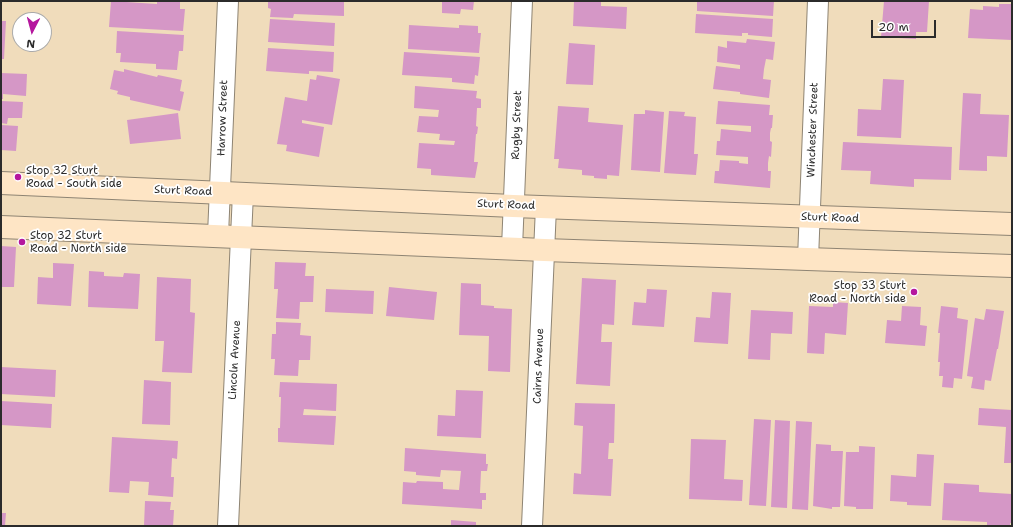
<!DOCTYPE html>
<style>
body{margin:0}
#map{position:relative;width:1013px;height:527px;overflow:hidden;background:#f0dcbb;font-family:"Shantell Sans",sans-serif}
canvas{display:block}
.frame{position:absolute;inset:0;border:2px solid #2b2b2b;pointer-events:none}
.north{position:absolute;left:12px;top:12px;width:40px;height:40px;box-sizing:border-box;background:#fff;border:1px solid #aaa;border-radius:50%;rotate:186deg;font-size:11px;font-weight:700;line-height:16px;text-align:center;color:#2b2b2b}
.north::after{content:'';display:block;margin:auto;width:14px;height:18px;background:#b5179e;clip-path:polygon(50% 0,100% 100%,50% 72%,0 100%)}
.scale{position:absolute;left:871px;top:20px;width:65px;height:18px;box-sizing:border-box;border:2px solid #2b2b2b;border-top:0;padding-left:5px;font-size:12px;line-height:14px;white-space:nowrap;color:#2b2b2b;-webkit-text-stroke:3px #fff;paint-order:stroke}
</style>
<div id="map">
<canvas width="1013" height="527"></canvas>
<div class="frame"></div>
<div class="north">N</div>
<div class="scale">20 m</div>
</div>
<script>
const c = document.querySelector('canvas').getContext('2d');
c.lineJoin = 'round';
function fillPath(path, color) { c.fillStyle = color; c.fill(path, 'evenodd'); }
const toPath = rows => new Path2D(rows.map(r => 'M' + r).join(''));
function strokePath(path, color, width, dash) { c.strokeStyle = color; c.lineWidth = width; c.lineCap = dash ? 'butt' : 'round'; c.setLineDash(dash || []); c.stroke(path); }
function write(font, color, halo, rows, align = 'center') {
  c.font = font + ' "Shantell Sans",sans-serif'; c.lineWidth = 3.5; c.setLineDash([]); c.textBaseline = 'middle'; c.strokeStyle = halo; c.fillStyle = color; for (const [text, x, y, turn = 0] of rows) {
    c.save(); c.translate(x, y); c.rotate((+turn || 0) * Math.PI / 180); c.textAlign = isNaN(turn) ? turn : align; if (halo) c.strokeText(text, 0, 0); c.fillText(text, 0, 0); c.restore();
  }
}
const building = toPath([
 [111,1,157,4,157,1,180,1,180,9,185,9,183,31,109,27],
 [268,1,344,2,344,16,294,14,293,18,270,17,271,9,268,8],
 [442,1,474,1,473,10,461,9,460,14,442,13],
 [574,1,601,1,601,6,627,7,626,29,573,26],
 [697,1,774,1,773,16,697,11],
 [884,1,929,1,927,32,916,32,916,39,881,37],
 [999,4,1012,4,1012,40,968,38,970,9,983,10,983,6,999,7],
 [696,14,773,19,772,37,748,35,748,33,742,33,742,36,695,33],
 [270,19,335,23,334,46,268,42],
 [1,21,6,21,4,59,1,59],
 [409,25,459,28,459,25,478,26,478,33,481,33,479,53,408,49],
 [117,31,184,35,183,51,179,51,177,70,156,69,156,64,120,62,121,53,116,53],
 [747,39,775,42,773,60,766,59,764,69,763,79,771,80,769,98,740,94,740,92,713,89,716,66,740,69,740,65,717,62,718,46,727,48,727,41,746,43],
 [569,43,595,45,593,85,566,84],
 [268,48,334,52,333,72,309,71,309,74,266,71],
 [404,52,480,57,478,76,475,75,474,84,452,82,452,78,402,75],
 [124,69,157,77,158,75,182,80,180,91,184,92,180,111,130,100,130,97,117,94,118,91,110,89,114,70,124,72],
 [1,73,27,74,26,96,3,94,3,99,1,99],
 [317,75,340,79,332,125,302,120,302,123,324,127,319,157,286,151,287,145,277,144,285,97,307,101,310,79,316,80],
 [883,79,904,80,901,138,857,136,858,109,881,110],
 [415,86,477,91,476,98,481,99,481,108,477,108,476,126,478,127,477,134,476,134,474,162,478,162,475,178,431,175,431,169,417,168,419,143,454,145,455,141,439,140,440,134,417,132,419,116,438,117,439,110,414,108],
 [963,93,981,94,980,114,1009,115,1007,157,987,156,987,171,959,170],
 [1,101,23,102,22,118,8,118,7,124,1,123],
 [718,101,770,105,769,115,773,115,772,128,771,128,770,133,770,141,772,142,771,157,769,156,768,163,768,171,771,171,770,188,714,183,715,171,719,171,720,160,739,161,739,163,748,164,748,157,716,155,717,141,720,141,721,129,751,132,751,126,716,124],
 [558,106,589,108,588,122,623,125,619,176,607,175,607,179,594,178,594,176,582,175,582,170,558,168,559,159,554,159],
 [645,110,664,112,660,172,631,170,634,114,645,114],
 [669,111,685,112,684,116,696,117,694,154,698,154,696,175,664,173],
 [178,113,181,139,130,144,127,120],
 [1,125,18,126,16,151,1,150],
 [843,142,952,147,951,180,914,179,914,187,870,184,871,171,841,170],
 [1,246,16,247,14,287,1,287],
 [275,262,306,263,305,276,314,276,313,302,300,302,299,319,276,318,278,289,274,289],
 [53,263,74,264,71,306,37,304,38,277,53,278],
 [89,271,104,272,104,276,123,277,124,273,140,274,138,309,88,307],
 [157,277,191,279,190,312,195,313,192,373,162,372,164,341,155,341],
 [582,278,616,280,614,325,602,324,601,342,612,342,610,386,576,384],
 [461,283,481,284,481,305,494,306,494,308,512,309,510,372,488,371,489,336,459,335],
 [389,287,437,292,434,320,386,316],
 [326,289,374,291,373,314,325,312],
 [647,289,667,290,664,327,632,325,634,302,646,303],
 [712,292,731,293,728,344,694,342,696,317,710,318],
 [833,302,848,303,846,335,825,333,824,354,807,353,809,306,833,307],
 [902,306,921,307,920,325,927,326,925,346,885,343,887,320,901,321],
 [941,306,958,308,957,318,968,320,962,379,954,378,953,388,942,387,943,376,939,376,940,362,938,362,940,333,938,333],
 [986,309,1004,311,998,349,997,349,991,381,985,380,984,390,971,388,973,377,967,376,975,318,984,320],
 [751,310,793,312,792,334,771,333,770,360,748,359],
 [276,322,301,323,300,335,311,336,310,360,299,360,298,376,274,375,275,359,271,359,272,334,276,334],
 [1,367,56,370,55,397,1,394],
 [144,380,171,382,170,425,142,424],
 [280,382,337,384,336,411,304,409,303,415,336,416,334,445,278,442,278,428,280,428,281,397,279,397],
 [456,390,483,391,481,438,437,436,438,415,455,416],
 [1,401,52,404,51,428,1,425],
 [575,403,615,404,614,443,609,443,608,459,613,459,611,496,573,494,574,473,581,474,583,426,574,425],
 [979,408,1012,410,1012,463,1004,463,1006,427,978,425],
 [754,419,771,420,766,506,749,505],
 [775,420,790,421,787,508,771,507],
 [796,421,812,422,808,510,792,509],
 [112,437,178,441,177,459,172,458,171,477,174,477,173,497,148,495,149,482,130,481,129,493,109,492],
 [691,439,726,440,724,479,743,480,742,501,689,499],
 [816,444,831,445,831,451,843,451,840,507,832,507,832,509,813,506],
 [859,446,875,447,873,509,856,509,856,507,844,506,846,452,859,452],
 [405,448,486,454,486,464,488,464,487,471,481,471,480,493,486,493,486,500,482,500,482,509,402,504,403,482,416,483,417,481,443,482,443,489,459,490,461,471,441,470,440,477,416,475,416,472,404,471],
 [917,454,934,455,931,506,907,505,907,502,890,501,891,475,916,477],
 [944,483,979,485,979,492,1012,494,1012,523,1010,523,1010,526,987,526,987,522,942,520],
 [145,501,171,502,170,510,174,510,173,526,144,526],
 [1,513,6,513,5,526,1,526],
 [451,520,476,522,476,526,451,526]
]);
const street = toPath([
 [218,235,228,1],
 [512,248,522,1],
 [808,259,818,1],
 [228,526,243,193],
 [532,526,546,207]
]);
const secondary = toPath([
 [1,183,513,206,1012,224],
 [1,227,544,250,1012,266]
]);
const markers = [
 [18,177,4,"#b5179e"],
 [22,242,4,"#b5179e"],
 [914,292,4,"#b5179e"]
];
const streetNames = [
 ["Harrow Street",223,118,-88],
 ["Rugby Street",517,125,-88],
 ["Winchester Street",813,130,-88],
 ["Sturt Road",183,191,2],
 ["Sturt Road",506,205,2],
 ["Sturt Road",830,218,2],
 ["Lincoln Avenue",235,360,-87],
 ["Cairns Avenue",539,366,-88]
];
const poiNames = [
 ["Stop 32 Sturt",26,171],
 ["Road - South side",26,184],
 ["Stop 32 Sturt",30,236],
 ["Road - North side",30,249],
 ["Stop 33 Sturt",906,286,"right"],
 ["Road - North side",906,299,"right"]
];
fillPath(building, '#d597c6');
strokePath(street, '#8e8473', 22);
strokePath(secondary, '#8e8473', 24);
strokePath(street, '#fff', 20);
strokePath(secondary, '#fee5c5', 22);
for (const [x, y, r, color] of markers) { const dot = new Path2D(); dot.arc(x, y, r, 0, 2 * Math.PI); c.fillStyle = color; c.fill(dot); strokePath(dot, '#fff', 1.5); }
write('11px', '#2b2b2b', '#fff', streetNames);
write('11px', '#2b2b2b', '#fff', poiNames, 'left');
</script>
